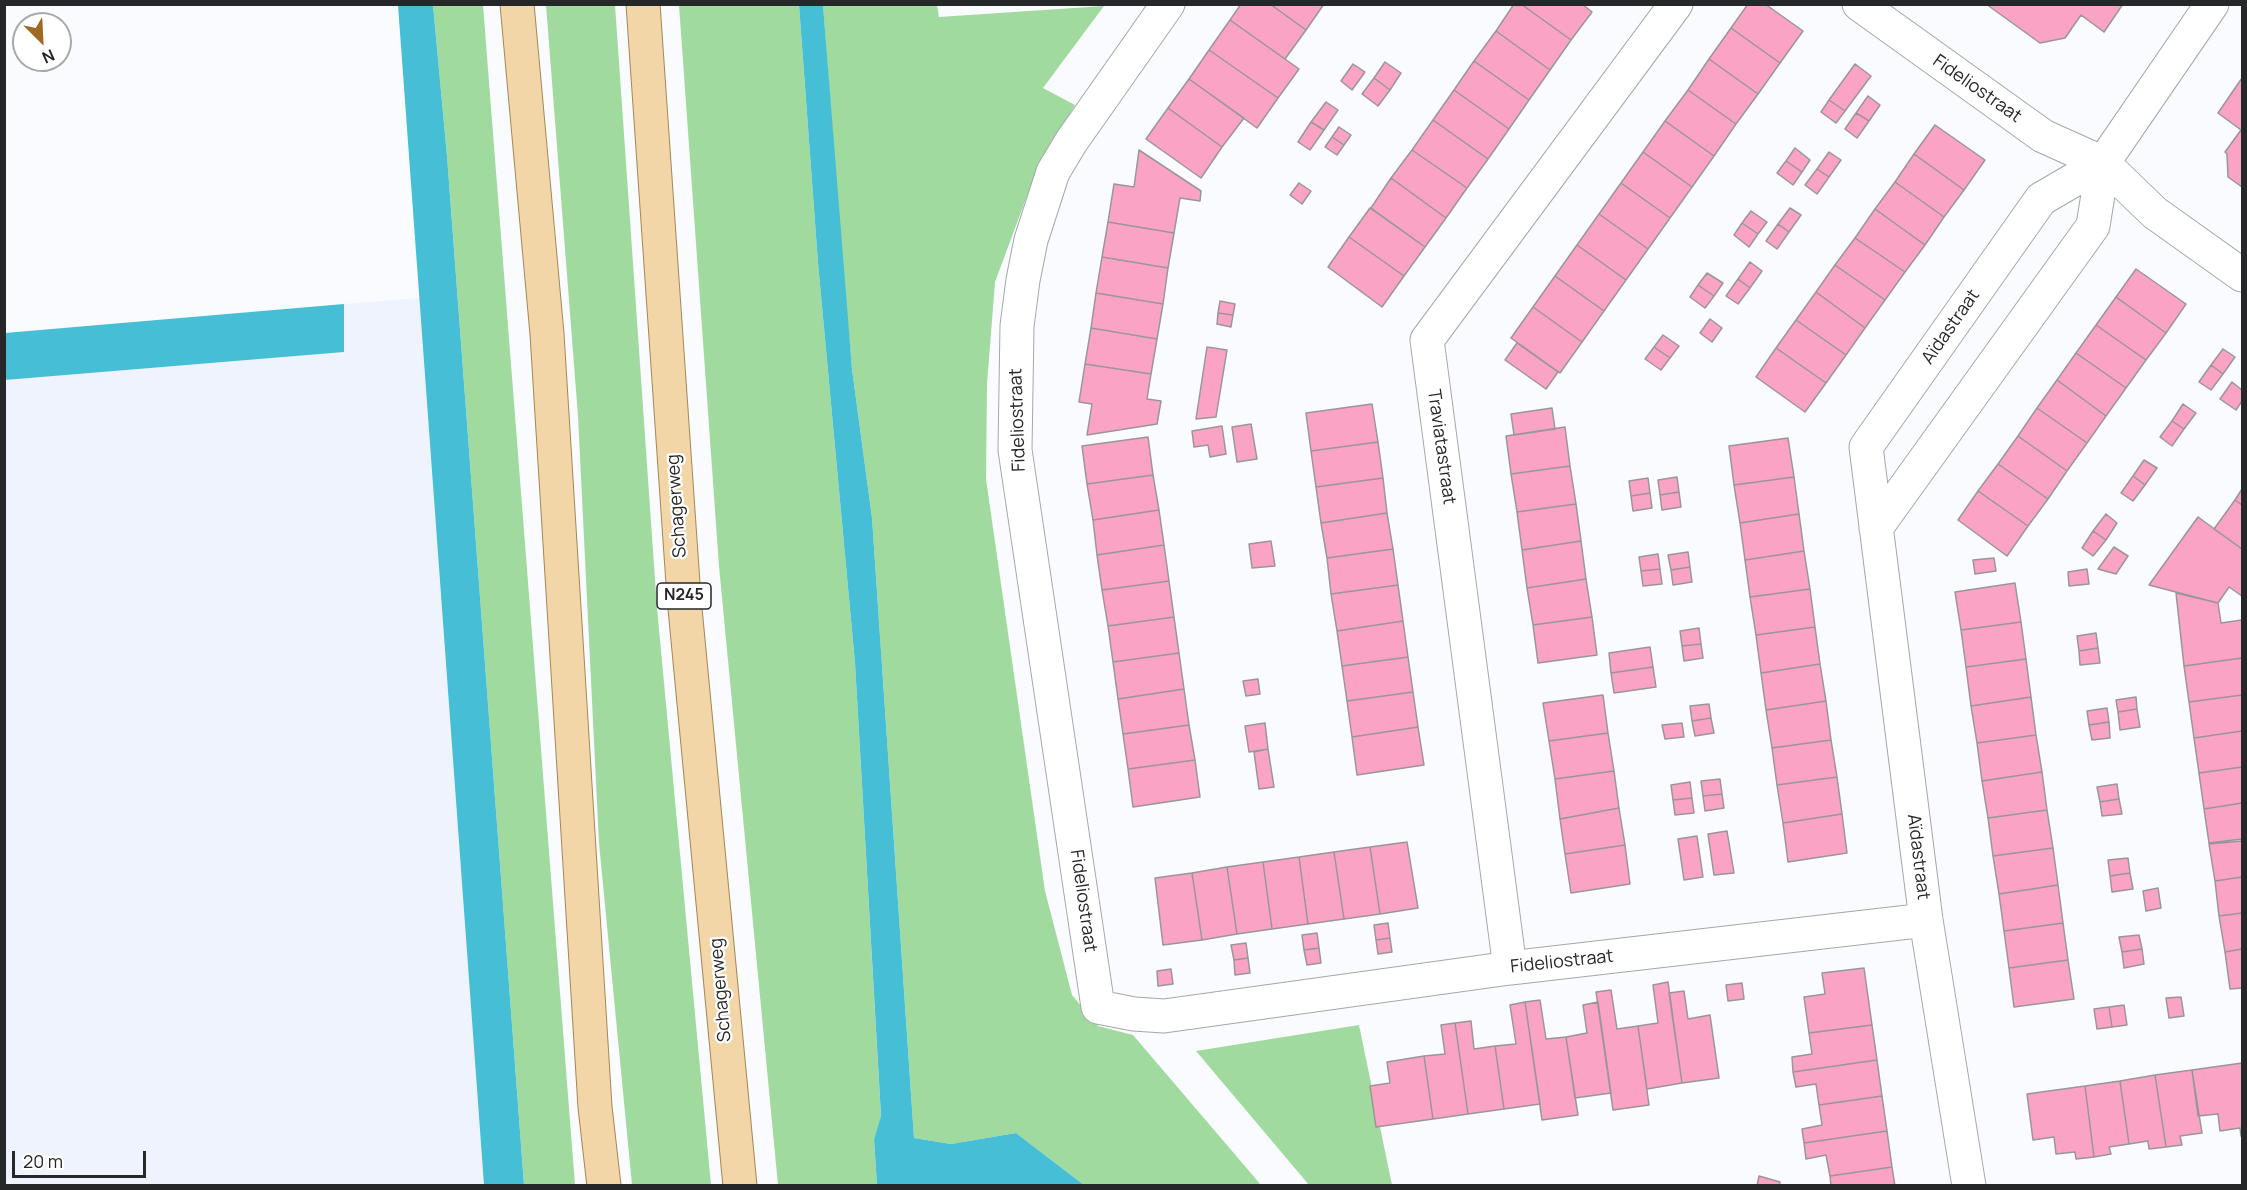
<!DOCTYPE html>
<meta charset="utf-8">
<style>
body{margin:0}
#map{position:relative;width:2247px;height:1190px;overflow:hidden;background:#f9fbfe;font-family:Manrope,sans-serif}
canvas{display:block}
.frame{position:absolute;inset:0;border:6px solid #262728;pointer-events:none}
.north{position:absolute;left:12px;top:12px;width:60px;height:60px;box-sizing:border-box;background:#fff;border:2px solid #a8a9a9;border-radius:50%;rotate:156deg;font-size:16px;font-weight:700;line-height:24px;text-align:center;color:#262728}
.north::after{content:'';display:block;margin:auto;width:21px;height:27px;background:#a06725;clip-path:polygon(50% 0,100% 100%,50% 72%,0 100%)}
.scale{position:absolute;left:12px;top:1151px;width:134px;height:27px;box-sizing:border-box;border:3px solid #262728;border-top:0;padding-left:8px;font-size:18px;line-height:21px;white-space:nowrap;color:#262728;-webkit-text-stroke:4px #fff;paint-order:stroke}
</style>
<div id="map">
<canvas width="2247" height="1190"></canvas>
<div class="frame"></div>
<div class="north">N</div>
<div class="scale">20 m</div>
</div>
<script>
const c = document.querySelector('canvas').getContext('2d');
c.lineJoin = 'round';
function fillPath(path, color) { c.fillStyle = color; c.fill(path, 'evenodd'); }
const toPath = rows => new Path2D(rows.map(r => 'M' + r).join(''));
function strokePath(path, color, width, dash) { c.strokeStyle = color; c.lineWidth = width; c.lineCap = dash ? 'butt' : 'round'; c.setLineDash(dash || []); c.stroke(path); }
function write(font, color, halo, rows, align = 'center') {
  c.font = font + ' Manrope,sans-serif'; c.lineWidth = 4.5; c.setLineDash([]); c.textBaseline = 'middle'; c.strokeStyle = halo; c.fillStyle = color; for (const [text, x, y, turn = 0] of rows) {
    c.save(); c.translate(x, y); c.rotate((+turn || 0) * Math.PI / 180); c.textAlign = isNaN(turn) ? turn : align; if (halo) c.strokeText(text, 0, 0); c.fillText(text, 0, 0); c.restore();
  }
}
const built = toPath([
 [419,298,484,1185,5,1186,5,380,343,352,344,304]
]);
const green = toPath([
 [433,5,483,5,575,1185,524,1185,447,156],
 [546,5,615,5,657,608,711,1185,632,1185,599,843,578,416],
 [679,5,799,5,818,263,855,663,881,1117,874,1139,877,1185,778,1185,719,566],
 [823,5,937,5,939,17,1104,6,1043,88,1075,105,1037,169,995,282,987,384,986,479,1045,891,1072,995,1098,1026,1133,1035,1261,1185,1084,1185,1016,1133,951,1144,914,1138,872,518,852,369,842,259],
 [1359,1025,1392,1185,1309,1185,1196,1051]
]);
const water = toPath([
 [398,5,433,5,447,156,524,1185,484,1185],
 [799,5,823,5,852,369,872,518,914,1138,951,1144,1016,1133,1084,1185,877,1185,874,1139,881,1116,855,663,818,263],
 [344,304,344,352,5,380,5,333]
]);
const building = toPath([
 [1241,4,1270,4,1306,30,1285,59,1230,20,1241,4],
 [1270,4,1324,4,1306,30,1270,4],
 [1514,4,1521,4,1571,40,1550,70,1496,31,1514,4],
 [1521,4,1582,4,1592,12,1571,40,1521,4],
 [1748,4,1765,4,1803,31,1780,63,1731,28,1748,4],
 [1986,4,2123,4,2104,32,2081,15,2065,38,2040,43,1986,4],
 [1230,20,1299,69,1278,98,1209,50,1230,20],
 [1731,28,1780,63,1758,94,1709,59,1731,28],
 [1496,31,1550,70,1529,100,1474,61,1496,31],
 [1209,50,1278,98,1257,128,1189,79,1209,50],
 [1709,59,1758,94,1736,124,1688,90,1709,59],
 [1474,61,1529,100,1509,129,1454,90,1474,61],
 [1385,62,1401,73,1390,90,1374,78,1385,62],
 [1353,64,1365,72,1352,90,1341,81,1353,64],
 [1855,64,1871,76,1845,111,1829,100,1855,64],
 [1374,78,1390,90,1378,106,1362,94,1374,78],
 [2242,78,2242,187,2228,177,2227,154,2225,152,2241,130,2218,113,2242,78],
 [1189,79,1244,118,1222,147,1168,108,1189,79],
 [1454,90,1509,129,1488,159,1433,120,1454,90],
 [1688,90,1736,124,1714,156,1665,121,1688,90],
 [1868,96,1880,105,1869,121,1856,113,1868,96],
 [1829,100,1845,111,1836,123,1821,112,1829,100],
 [1326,102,1338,110,1324,130,1311,122,1326,102],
 [1168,108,1222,147,1201,178,1146,139,1168,108],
 [1856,113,1869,121,1857,138,1845,129,1856,113],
 [1433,120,1488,159,1467,188,1412,150,1433,120],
 [1665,121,1714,156,1692,187,1643,152,1665,121],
 [1311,122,1324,130,1310,150,1298,142,1311,122],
 [1935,125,1985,160,1964,190,1914,154,1935,125],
 [1339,127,1351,135,1344,145,1332,137,1339,127],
 [1332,137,1344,145,1337,155,1325,147,1332,137],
 [1795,148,1810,160,1802,172,1786,161,1795,148],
 [1139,150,1201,191,1200,201,1180,198,1174,233,1108,222,1114,184,1134,187,1139,150],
 [1412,150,1467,188,1446,218,1391,178,1412,150],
 [1643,152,1692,187,1670,218,1621,183,1643,152],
 [1829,152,1841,160,1829,177,1817,169,1829,152],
 [1914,154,1964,190,1944,217,1895,182,1914,154],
 [1786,161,1802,172,1793,185,1777,173,1786,161],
 [1817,169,1829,177,1817,194,1805,185,1817,169],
 [1391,178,1446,218,1425,247,1371,208,1391,178],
 [1895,182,1944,217,1925,245,1875,209,1895,182],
 [1299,183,1311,191,1302,204,1290,195,1299,183],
 [1621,183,1670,218,1648,249,1599,214,1621,183],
 [1370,208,1425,247,1404,276,1349,237,1370,208],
 [1790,208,1801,215,1789,232,1778,224,1790,208],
 [1875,209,1925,245,1905,272,1855,238,1875,209],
 [1751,211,1767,222,1758,234,1742,223,1751,211],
 [1599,214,1648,249,1626,280,1577,245,1599,214],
 [1108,222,1174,233,1168,268,1102,257,1108,222],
 [1742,223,1758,234,1749,247,1734,235,1742,223],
 [1778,224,1789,232,1777,249,1766,241,1778,224],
 [1349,237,1404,276,1382,307,1328,267,1349,237],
 [1855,238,1905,272,1885,300,1835,265,1855,238],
 [1577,245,1626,280,1604,311,1555,276,1577,245],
 [1102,257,1168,268,1163,304,1096,293,1102,257],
 [1750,262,1762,271,1750,288,1738,279,1750,262],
 [1835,265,1885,300,1865,328,1816,292,1835,265],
 [2136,269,2186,304,2166,333,2116,297,2136,269],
 [1707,273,1723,283,1714,296,1698,285,1707,273],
 [1555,276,1604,311,1582,342,1533,307,1555,276],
 [1738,279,1750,288,1738,304,1726,296,1738,279],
 [1698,285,1714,296,1705,308,1690,297,1698,285],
 [1816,292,1865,328,1846,355,1796,320,1816,292],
 [1096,293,1163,304,1157,339,1091,328,1096,293],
 [2116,297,2166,333,2146,360,2096,325,2116,297],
 [1220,301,1235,304,1233,315,1218,313,1220,301],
 [1533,307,1582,342,1560,373,1511,338,1533,307],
 [1218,313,1233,315,1231,327,1217,324,1218,313],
 [1710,319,1722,328,1712,342,1700,333,1710,319],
 [1796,320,1846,355,1826,383,1776,348,1796,320],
 [2096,325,2146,360,2126,388,2076,353,2096,325],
 [1091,328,1157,339,1151,374,1085,364,1091,328],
 [1663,335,1679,346,1670,358,1654,347,1663,335],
 [1517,343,1558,372,1546,389,1505,360,1517,343],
 [1207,347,1227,350,1216,417,1196,419,1207,347],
 [1654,347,1670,358,1661,370,1645,359,1654,347],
 [1776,348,1826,383,1805,412,1756,377,1776,348],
 [2223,349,2235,357,2223,374,2211,365,2223,349],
 [2076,353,2126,388,2106,416,2057,380,2076,353],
 [1085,364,1151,374,1147,399,1161,401,1157,424,1087,435,1092,404,1079,402,1085,364],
 [2211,365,2223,374,2211,390,2199,382,2211,365],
 [2057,380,2106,416,2087,443,2037,408,2057,380],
 [2232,382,2242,390,2242,401,2236,410,2220,399,2232,382],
 [1372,404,1378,442,1311,451,1306,413,1372,404],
 [2183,404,2196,413,2184,429,2172,421,2183,404],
 [1552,408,1555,429,1514,435,1511,414,1552,408],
 [2037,408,2087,443,2067,471,2018,436,2037,408],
 [2172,421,2184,429,2172,446,2160,437,2172,421],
 [1251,424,1257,459,1237,462,1232,427,1251,424],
 [1222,426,1226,454,1210,457,1208,445,1194,447,1192,431,1222,426],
 [1565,427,1570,466,1511,474,1506,436,1565,427],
 [2018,436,2067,471,2048,499,1998,464,2018,436],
 [1148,437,1153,475,1087,484,1082,446,1148,437],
 [1788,438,1794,477,1734,485,1729,446,1788,438],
 [1378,442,1383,478,1316,487,1311,451,1378,442],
 [2144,460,2157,468,2145,485,2133,476,2144,460],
 [1998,464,2048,499,2028,526,1978,491,1998,464],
 [1570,466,1576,504,1517,512,1511,474,1570,466],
 [1153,475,1159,510,1093,520,1087,484,1153,475],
 [2133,476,2145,485,2133,501,2121,493,2133,476],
 [1677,477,1679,492,1660,495,1658,480,1677,477],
 [1794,477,1799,514,1740,523,1734,485,1794,477],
 [1383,478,1387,513,1321,523,1316,487,1383,478],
 [1648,478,1650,493,1631,496,1629,481,1648,478],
 [2242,489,2242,505,2235,500,2242,489],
 [1978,491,2028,526,2007,556,1958,520,1978,491],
 [1679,492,1681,507,1662,510,1660,495,1679,492],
 [1650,493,1652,508,1633,511,1631,496,1650,493],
 [2235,500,2242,505,2242,549,2214,529,2235,500],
 [1576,504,1581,541,1522,550,1517,512,1576,504],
 [1159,510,1164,545,1097,555,1093,520,1159,510],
 [1387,513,1393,549,1327,558,1321,523,1387,513],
 [1799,514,1804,551,1745,560,1740,523,1799,514],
 [2106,514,2117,523,2106,540,2093,531,2106,514],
 [2198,517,2242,549,2242,596,2229,587,2218,603,2149,585,2198,517],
 [2093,531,2106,540,2093,556,2082,548,2093,531],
 [1271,541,1275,566,1252,568,1249,544,1271,541],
 [1581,541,1586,579,1527,588,1522,550,1581,541],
 [1164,545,1169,581,1102,590,1097,555,1164,545],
 [2114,547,2128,556,2116,574,2098,569,2114,547],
 [1393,549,1398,585,1331,594,1327,558,1393,549],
 [1804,551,1810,589,1750,597,1745,560,1804,551],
 [1688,552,1690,567,1671,570,1668,555,1688,552],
 [1658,554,1660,569,1641,571,1639,557,1658,554],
 [1994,558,1996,571,1975,574,1973,560,1994,558],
 [1690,567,1692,582,1673,585,1671,570,1690,567],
 [1660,569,1662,584,1643,586,1641,571,1660,569],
 [2087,569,2089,584,2069,586,2068,572,2087,569],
 [1586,579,1592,617,1533,625,1527,588,1586,579],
 [1169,581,1174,617,1108,626,1102,590,1169,581],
 [2015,583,2021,622,1961,630,1955,592,2015,583],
 [1398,585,1403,621,1337,631,1331,594,1398,585],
 [1810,589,1815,627,1756,635,1750,597,1810,589],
 [2176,593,2218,603,2221,623,2242,620,2242,658,2184,666,2176,593],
 [1174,617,1179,653,1113,662,1108,626,1174,617],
 [1592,617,1597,655,1538,663,1533,625,1592,617],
 [1403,621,1408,657,1342,666,1337,631,1403,621],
 [2021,622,2026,659,1966,667,1961,630,2021,622],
 [1815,627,1820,664,1761,673,1756,635,1815,627],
 [1699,628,1701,644,1682,646,1680,631,1699,628],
 [2096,633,2098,648,2079,651,2077,636,2096,633],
 [1701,644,1703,658,1684,661,1682,646,1701,644],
 [1650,647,1653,667,1611,673,1609,653,1650,647],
 [2098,648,2100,663,2080,665,2079,651,2098,648],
 [1179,653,1184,689,1118,699,1113,662,1179,653],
 [1408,657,1413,692,1347,701,1342,666,1408,657],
 [2242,658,2242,695,2189,702,2184,666,2242,658],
 [2026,659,2031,697,1971,706,1966,667,2026,659],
 [1820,664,1826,701,1766,710,1761,673,1820,664],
 [1653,667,1656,687,1614,693,1611,673,1653,667],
 [1258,679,1260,694,1246,696,1243,681,1258,679],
 [1184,689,1189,725,1123,734,1118,699,1184,689],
 [1413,692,1418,727,1352,737,1347,701,1413,692],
 [1603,695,1608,733,1549,741,1543,703,1603,695],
 [2242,695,2242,731,2194,738,2189,702,2242,695],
 [2031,697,2036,735,1977,743,1971,706,2031,697],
 [2136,697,2137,709,2118,712,2116,700,2136,697],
 [1826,701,1831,740,1772,748,1766,710,1826,701],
 [1709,704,1711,718,1692,721,1690,706,1709,704],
 [2107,708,2109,722,2089,725,2087,711,2107,708],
 [2137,709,2140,727,2120,730,2118,712,2137,709],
 [1711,718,1714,733,1695,736,1692,721,1711,718],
 [2109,722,2110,738,2092,740,2089,725,2109,722],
 [1265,723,1268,749,1249,752,1245,726,1265,723],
 [1682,723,1684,737,1665,739,1662,725,1682,723],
 [1189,725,1195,760,1128,769,1123,734,1189,725],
 [1418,727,1424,765,1357,775,1352,737,1418,727],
 [2242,731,2242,767,2199,773,2194,738,2242,731],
 [1608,733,1614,771,1555,779,1549,741,1608,733],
 [2036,735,2042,772,1982,781,1977,743,2036,735],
 [1831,740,1837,777,1777,785,1772,748,1831,740],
 [1268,749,1274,787,1259,789,1254,752,1268,749],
 [1195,760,1200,797,1133,807,1128,769,1195,760],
 [2242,767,2242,803,2204,809,2199,773,2242,767],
 [1614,771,1619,808,1560,819,1555,779,1614,771],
 [2042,772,2047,810,1988,818,1982,781,2042,772],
 [1837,777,1842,814,1783,823,1777,785,1837,777],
 [1720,779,1722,794,1703,796,1701,781,1720,779],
 [1690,782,1692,798,1673,800,1671,785,1690,782],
 [2117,784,2119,799,2100,802,2097,787,2117,784],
 [1722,794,1724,808,1705,811,1703,796,1722,794],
 [1692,798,1694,813,1675,815,1673,800,1692,798],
 [2119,799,2122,814,2102,816,2100,802,2119,799],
 [2242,803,2242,839,2209,843,2204,809,2242,803],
 [1619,808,1625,845,1565,854,1560,819,1619,808],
 [2047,810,2053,848,1993,856,1988,818,2047,810],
 [1842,814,1847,853,1788,862,1783,823,1842,814],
 [1727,831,1734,873,1714,875,1708,834,1727,831],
 [1697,836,1703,877,1684,880,1678,839,1697,836],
 [2242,841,2242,877,2215,881,2209,844,2242,841],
 [1407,842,1418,908,1380,914,1370,847,1407,842],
 [1625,845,1630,884,1571,893,1565,854,1625,845],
 [1370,847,1380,914,1344,919,1334,852,1370,847],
 [2053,848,2058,885,1999,894,1993,856,2053,848],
 [1334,852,1344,919,1308,924,1299,857,1334,852],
 [1299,857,1308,924,1272,929,1263,862,1299,857],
 [2128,858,2130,873,2110,876,2108,860,2128,858],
 [1263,862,1272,929,1237,934,1227,867,1263,862],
 [1227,867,1237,934,1202,940,1192,873,1227,867],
 [1192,873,1202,940,1163,945,1155,878,1192,873],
 [2130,873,2133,889,2112,892,2110,876,2130,873],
 [2242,877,2242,913,2219,916,2215,881,2242,877],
 [2058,885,2063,923,2004,931,1999,894,2058,885],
 [2158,888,2161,908,2146,911,2143,891,2158,888],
 [2242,913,2242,949,2225,952,2219,916,2242,913],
 [1388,923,1390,938,1376,940,1374,925,1388,923],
 [2063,923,2068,960,2009,968,2004,931,2063,923],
 [1317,933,1319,948,1304,950,1302,935,1317,933],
 [2139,935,2142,949,2122,952,2119,937,2139,935],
 [1390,938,1392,952,1378,954,1376,940,1390,938],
 [1246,943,1248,958,1234,960,1231,945,1246,943],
 [1319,948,1321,963,1307,965,1304,950,1319,948],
 [2142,949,2144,964,2124,968,2122,952,2142,949],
 [2242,949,2242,988,2230,989,2225,952,2242,949],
 [1248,958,1250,973,1235,975,1234,960,1248,958],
 [2068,960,2074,999,2014,1007,2009,968,2068,960],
 [1864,968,1872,1025,1809,1033,1804,997,1825,994,1822,973,1864,968],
 [1171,969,1173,984,1158,986,1157,971,1171,969],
 [1668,982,1682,1083,1647,1089,1638,1026,1658,1023,1653,985,1668,982],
 [1742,983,1744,999,1728,1001,1726,985,1742,983],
 [1611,990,1617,1029,1638,1026,1649,1105,1613,1110,1596,992,1611,990],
 [1684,991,1688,1019,1710,1015,1719,1078,1682,1083,1669,993,1684,991],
 [2181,997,2184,1016,2169,1018,2166,998,2181,997],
 [1540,1000,1546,1039,1566,1037,1578,1115,1542,1120,1525,1002,1540,1000],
 [1525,1002,1540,1104,1504,1109,1495,1046,1516,1044,1510,1005,1525,1002],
 [1598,1002,1611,1093,1575,1098,1566,1037,1587,1033,1583,1005,1598,1002],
 [2124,1005,2127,1025,2112,1027,2109,1007,2124,1005],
 [2109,1007,2112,1027,2097,1029,2094,1009,2109,1007],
 [1471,1021,1474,1049,1495,1046,1504,1109,1468,1114,1455,1023,1471,1021],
 [1455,1023,1468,1114,1433,1119,1424,1056,1445,1054,1441,1025,1455,1023],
 [1872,1025,1877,1060,1793,1072,1792,1057,1812,1054,1809,1033,1872,1025],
 [1424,1056,1433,1119,1376,1127,1370,1086,1390,1083,1387,1062,1424,1056],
 [1877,1060,1882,1096,1819,1105,1816,1084,1796,1087,1793,1072,1877,1060],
 [2242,1063,2242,1136,2241,1136,2240,1128,2220,1131,2218,1114,2198,1116,2192,1070,2242,1063],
 [2192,1070,2202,1133,2180,1136,2182,1145,2166,1147,2155,1075,2192,1070],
 [2155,1075,2166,1147,2149,1149,2148,1141,2129,1144,2120,1081,2155,1075],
 [2120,1081,2129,1144,2109,1147,2111,1154,2094,1157,2085,1086,2120,1081],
 [2085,1086,2094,1157,2076,1159,2075,1152,2056,1154,2054,1137,2033,1140,2027,1094,2085,1086],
 [1882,1096,1887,1131,1804,1143,1802,1129,1822,1125,1819,1105,1882,1096],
 [1887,1131,1892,1167,1830,1176,1826,1155,1806,1159,1804,1143,1887,1131],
 [1892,1167,1895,1186,1831,1186,1830,1176,1892,1167],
 [1759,1176,1780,1182,1779,1186,1757,1186,1759,1176]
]);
const street = toPath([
 [1168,4,1071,142,1053,172,1031,240,1023,280,1017,326,1015,450,1098,1007,1134,1014,1164,1016,1510,968,1926,920],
 [1859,4,2043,136,2103,163,2155,213,2242,275],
 [1876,528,2093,226,2103,163],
 [1510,968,1427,340,1676,4],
 [1969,1186,1926,920,1866,447,2041,199,2103,163,2212,4]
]);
const primary = toPath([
 [517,4,547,334,595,1107,604,1186],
 [643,4,684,598,740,1186]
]);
const shields = [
 [684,596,54]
];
const shieldNames = [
 ["N245",684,596]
];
const streetNames = [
 ["Fideliostraat",1977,89,35],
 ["Aïdastraat",1951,327,-55],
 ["Fideliostraat",1018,420,-92],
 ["Traviatastraat",1441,447,82],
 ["Schagerweg",677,506,-94],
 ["Aïdastraat",1918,857,83],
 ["Fideliostraat",1083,901,82],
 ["Fideliostraat",1562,962,-6],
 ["Schagerweg",721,990,-95]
];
fillPath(built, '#eef3fe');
fillPath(green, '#a1da9e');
fillPath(water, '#46bfd6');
fillPath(building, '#faa3c4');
strokePath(building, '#9a9697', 1.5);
strokePath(street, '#a5a7aa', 35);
strokePath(primary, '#a58754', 35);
strokePath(street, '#fff', 33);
strokePath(primary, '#f2d6a7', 33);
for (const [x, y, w] of shields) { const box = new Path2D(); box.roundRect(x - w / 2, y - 13, w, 26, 4.5); c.fillStyle = '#fff'; c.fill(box); strokePath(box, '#262728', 1.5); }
write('bold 16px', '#262728', null, shieldNames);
write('18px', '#262728', '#fff', streetNames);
</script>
